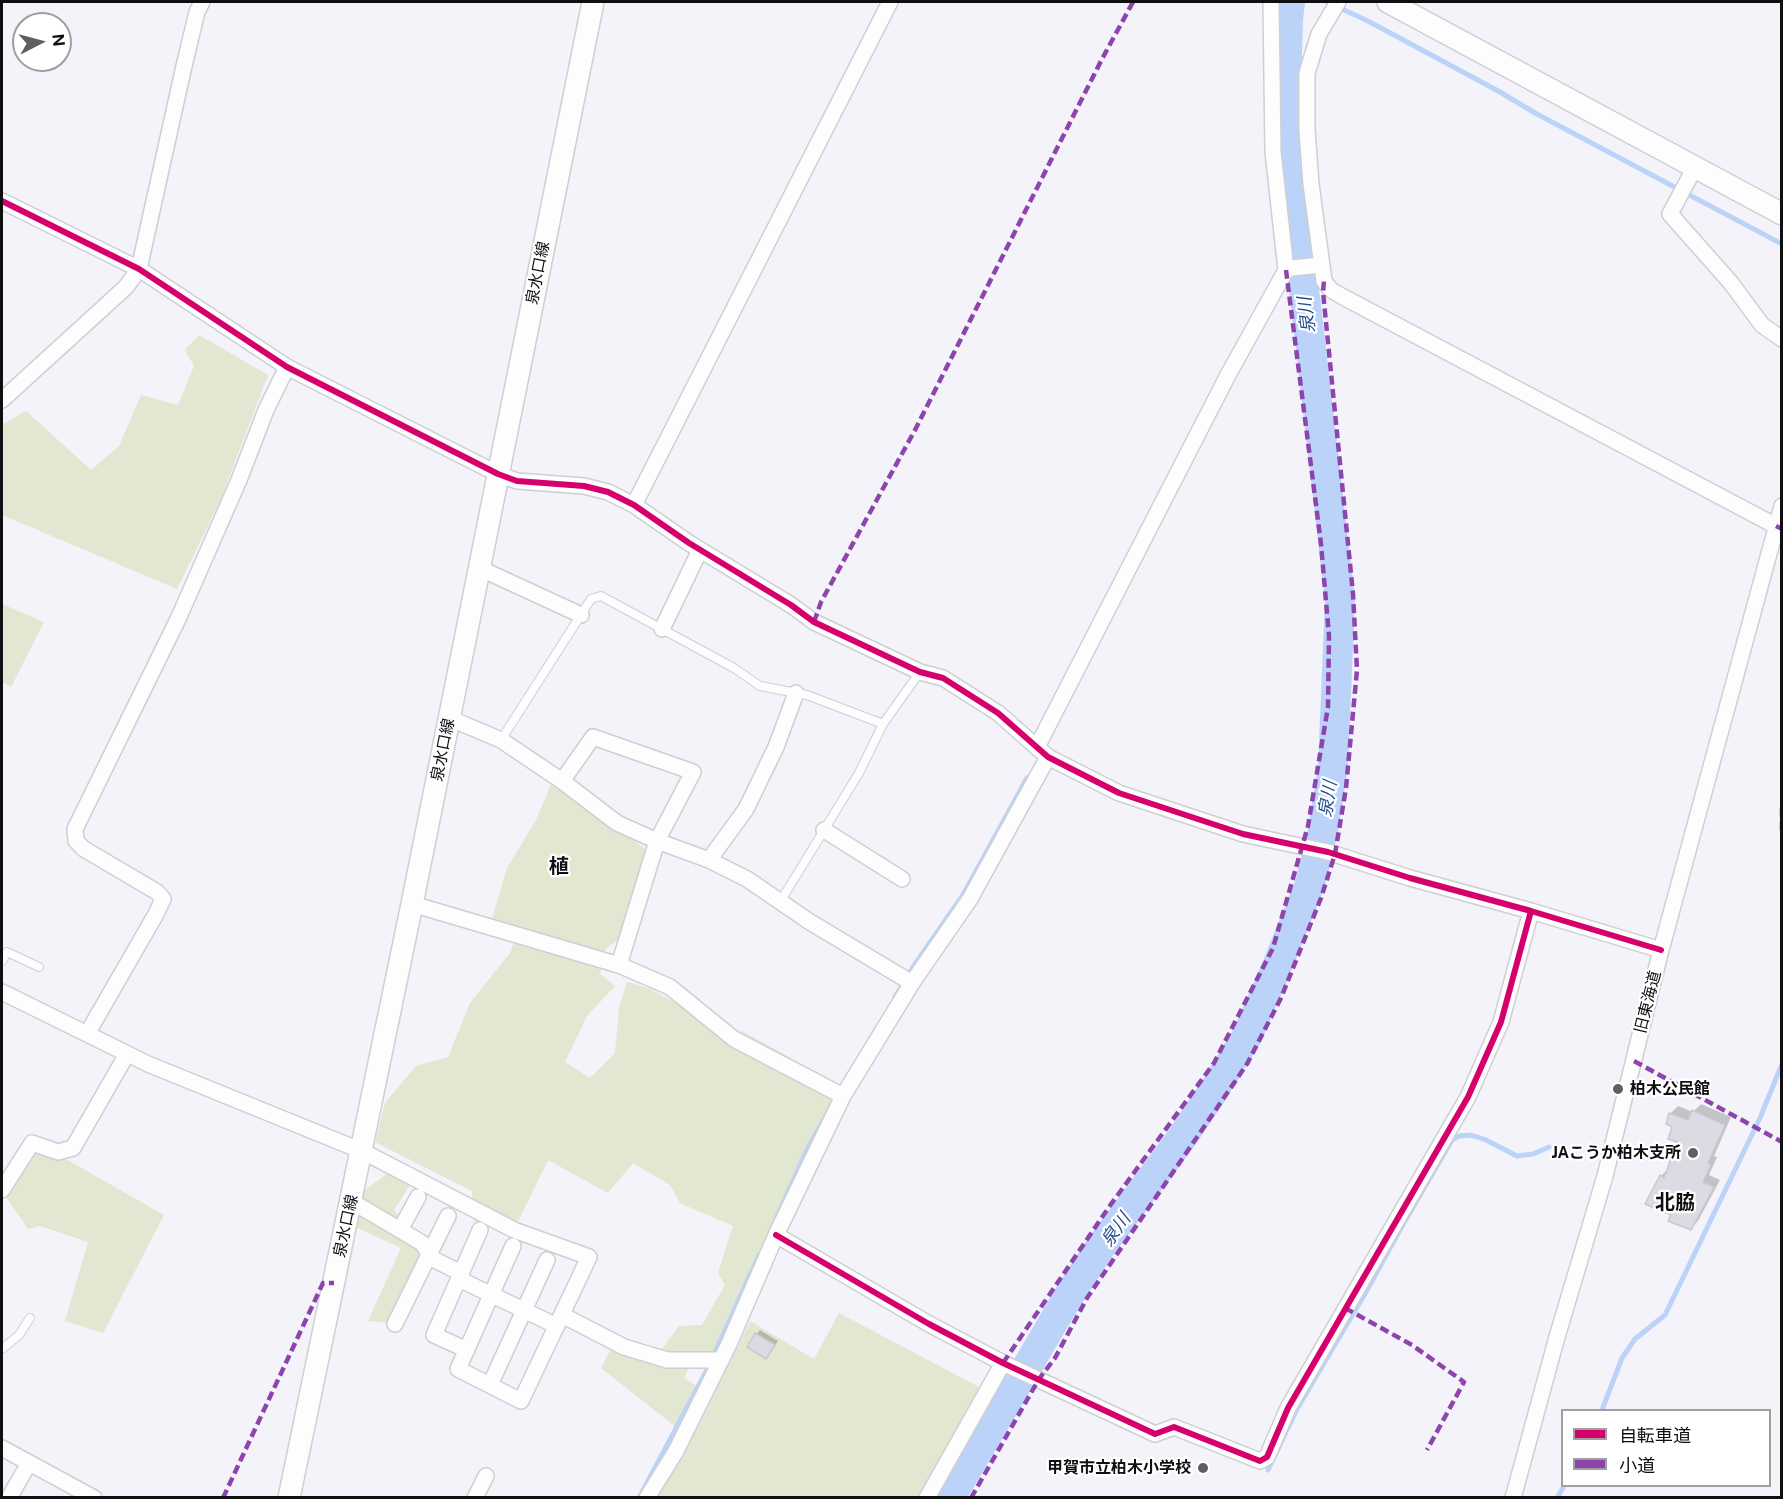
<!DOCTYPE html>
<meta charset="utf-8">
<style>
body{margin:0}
#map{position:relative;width:1783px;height:1499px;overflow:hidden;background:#f3f3f9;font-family:"Public Sans","Noto Sans JP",sans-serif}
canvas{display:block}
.frame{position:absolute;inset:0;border:3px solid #0f0f12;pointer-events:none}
.legend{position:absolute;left:1561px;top:1409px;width:210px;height:78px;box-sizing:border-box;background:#fff;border:2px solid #9f9fa0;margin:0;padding:8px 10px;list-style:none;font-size:18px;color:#0f0f12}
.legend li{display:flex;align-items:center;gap:12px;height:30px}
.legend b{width:30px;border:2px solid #9f9fa0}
.north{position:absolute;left:12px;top:12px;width:60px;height:60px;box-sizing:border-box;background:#fff;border:2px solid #9f9fa0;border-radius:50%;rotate:84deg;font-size:16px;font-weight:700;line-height:24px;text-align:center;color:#0f0f12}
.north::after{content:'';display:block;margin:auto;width:21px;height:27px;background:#5f5f63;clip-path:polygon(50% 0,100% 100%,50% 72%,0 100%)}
</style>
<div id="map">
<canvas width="1783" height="1499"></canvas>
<div class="frame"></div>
<ul class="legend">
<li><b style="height:8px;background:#d6006c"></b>自転車道</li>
<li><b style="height:8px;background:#8e44ad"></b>小道</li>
</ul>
<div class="north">N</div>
</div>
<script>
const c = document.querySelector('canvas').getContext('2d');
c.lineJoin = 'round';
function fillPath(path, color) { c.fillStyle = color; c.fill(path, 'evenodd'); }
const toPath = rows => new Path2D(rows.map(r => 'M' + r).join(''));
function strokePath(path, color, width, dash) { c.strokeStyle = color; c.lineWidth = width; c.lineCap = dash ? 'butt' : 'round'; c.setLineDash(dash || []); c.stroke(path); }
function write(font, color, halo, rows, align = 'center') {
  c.font = font + ' "Public Sans","Noto Sans JP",sans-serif'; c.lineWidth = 4.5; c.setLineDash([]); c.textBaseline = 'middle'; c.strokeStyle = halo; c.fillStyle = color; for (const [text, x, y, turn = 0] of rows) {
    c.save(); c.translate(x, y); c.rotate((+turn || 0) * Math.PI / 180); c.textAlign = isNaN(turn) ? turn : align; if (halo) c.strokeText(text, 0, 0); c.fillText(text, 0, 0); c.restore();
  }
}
const green = toPath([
 [199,335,268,375,221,499,177,589,2,515,2,425,26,411,91,470,119,446,141,395,178,405,194,366,185,350],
 [2,604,44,622,11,687,2,682],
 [552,782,658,858,653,884,630,930,606,949,600,974,615,986,587,1016,565,1062,590,1078,615,1053,619,1008,627,982,650,989,737,1037,742,1031,839,1085,718,1351,695,1354,684,1378,698,1387,676,1427,601,1368,613,1344,637,1343,662,1349,679,1326,702,1325,725,1285,718,1273,733,1226,680,1203,670,1185,633,1163,608,1193,548,1160,512,1234,473,1220,472,1191,375,1142,385,1103,416,1066,448,1057,470,1003,510,953,520,927,491,922,507,868,536,820],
 [37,1151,66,1159,164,1215,103,1333,65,1321,88,1242,40,1226,28,1229,6,1197],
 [389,1172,412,1182,394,1210,410,1227,425,1239,414,1273,387,1323,368,1321,401,1248,353,1226,364,1191],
 [839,1313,981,1388,919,1497,656,1498,700,1424,750,1321,814,1359]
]);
const shadow = toPath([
 [1701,1104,1731,1117,1714,1156,1717,1157,1709,1175,1720,1180,1698,1221,1691,1228,1673,1215,1661,1176,1668,1169,1679,1141,1674,1126,1668,1124,1671,1113,1678,1106,1693,1112],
 [760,1330,778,1341,769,1354,757,1334]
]);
const stream = toPath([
 [1327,2,1368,21,1500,92,1535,113,1782,244],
 [895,997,913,967,963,895,1027,778],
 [776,1219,806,1152,824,1119],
 [1602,1410,1622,1358,1635,1339,1665,1315,1760,1118,1782,1064],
 [1268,1470,1297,1409,1366,1292,1401,1228,1452,1140,1459,1136,1471,1135,1486,1140,1517,1156,1533,1154,1549,1147],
 [639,1498,708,1368,759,1255],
 [1557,1498,1564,1486]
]);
const river = toPath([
 [950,1498,1068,1297,1099,1249,1181,1139,1212,1093,1246,1038,1273,976,1310,884,1323,831,1333,766,1340,600,1285,125,1288,19,1290,2]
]);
const building = toPath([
 [1692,1110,1725,1125,1708,1163,1711,1165,1703,1182,1714,1187,1691,1230,1668,1221,1671,1215,1645,1204,1660,1175,1664,1178,1677,1142,1668,1139,1672,1127,1666,1124,1669,1113,1688,1120,1692,1110],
 [755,1333,775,1345,766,1359,747,1347,755,1333]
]);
const lane = toPath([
 [501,740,591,599,601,596,734,668,760,686,807,695,883,724],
 [780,902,859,773,883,724,920,672],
 [2,961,7,952,39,967],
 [2,1349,19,1335,30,1318]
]);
const street = toPath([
 [1338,2,1319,34,1307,73,1307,130,1311,184,1324,281,1331,290,1347,299,1776,526],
 [1695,167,1670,214,1731,283,1762,325,1782,339],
 [2,201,139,269,287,367,498,474,517,481,584,486,608,492,634,505,689,543,791,605,814,622,920,672,943,678,998,713,1048,757,1119,793,1243,834,1328,852,1410,878,1531,911,1661,950],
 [1286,270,1292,268,1321,265],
 [2,400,126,287,139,269,184,66,197,12,202,2],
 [634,505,890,2],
 [479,568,581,615],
 [662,629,700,550],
 [449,718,501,740,562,781,617,823,657,841,709,860,747,879,810,922,912,983],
 [1037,747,1228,375,1286,270,1273,152,1271,2],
 [562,781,593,737,693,772,657,841,619,965],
 [824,830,902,879],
 [709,860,746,809,776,747,796,693],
 [412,904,619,965,670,987,734,1039,843,1096],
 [2,992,148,1064,362,1151,514,1230,589,1257,521,1401,458,1369,513,1246],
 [87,1034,156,914,163,899,157,892,84,849,76,841,75,829,179,617,239,480,266,410,287,367],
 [2,1190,32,1143,58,1152,73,1148,127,1054],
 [351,1201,422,1243,433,1259,457,1271,465,1282,557,1326],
 [400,1230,418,1197],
 [776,1235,929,1324,1003,1363,1155,1434,1174,1427,1260,1461,1267,1457,1288,1408,1468,1097,1501,1022,1531,911],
 [562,1315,624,1347,667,1360,721,1360],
 [395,1324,448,1216],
 [467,1350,434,1335,480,1230],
 [490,1385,547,1260],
 [2,1448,94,1498],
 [9,1498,29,1463],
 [475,1498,486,1476],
 [647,1498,676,1451,729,1344,776,1235,843,1096,912,983,970,899,1048,757],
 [927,1498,1003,1363],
 [1513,1498,1557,1337,1605,1176,1661,950,1782,506]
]);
const secondary = toPath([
 [1388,2,1782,214],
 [289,1498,412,904,593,2]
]);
const quiet = toPath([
 [1776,526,1782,529],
 [814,622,821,602,915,430,1102,59,1133,2],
 [1782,808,1782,831],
 [1634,1061,1782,1142],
 [1345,1308,1412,1345,1464,1382,1427,1450],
 [1003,1363,1109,1207,1214,1063,1273,948,1308,826,1328,707,1329,636,1321,544,1286,270],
 [223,1498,323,1283,334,1283],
 [971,1498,1039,1379,1055,1358,1087,1298,1247,1064,1281,998,1321,898,1335,854,1346,788,1357,670,1353,594,1323,292,1324,281]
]);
const cycleway = toPath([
 [2,201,139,269,287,367,498,474,517,481,584,486,608,492,634,505,689,543,791,605,814,622,920,672,943,678,998,713,1048,757,1119,793,1243,834,1328,852,1410,878,1531,911,1661,950],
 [776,1235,929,1324,1003,1363,1155,1434,1174,1427,1260,1461,1267,1457,1288,1408,1468,1097,1501,1022,1531,911]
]);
const markers = [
 [1618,1089,6,"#5f5f63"],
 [1693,1153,6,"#5f5f63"],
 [1203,1468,6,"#5f5f63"]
];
const streetNames = [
 ["泉水口線",538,273,-79],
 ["泉水口線",443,750,-79],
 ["旧東海道",1648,1002,-76],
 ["泉水口線",346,1226,-78]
];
const poiNames = [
 ["柏木公民館",1630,1089,"left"],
 ["JAこうか柏木支所",1681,1153],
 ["甲賀市立柏木小学校",1191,1468]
];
const waterNames = [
 ["泉川",1307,315,-97],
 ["泉川",1328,799,-81],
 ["泉川",1116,1230,-54]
];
const quarterNames = [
 ["植",559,867],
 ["北脇",1675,1203]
];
fillPath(green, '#e1e7d1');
fillPath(shadow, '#0003');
strokePath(stream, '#bbd3f9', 5);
strokePath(river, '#bbd3f9', 30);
fillPath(building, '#dddae4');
strokePath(building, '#c9c9cd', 1.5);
strokePath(lane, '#cecfd3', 10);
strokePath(street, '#cecfd3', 18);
strokePath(secondary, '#cecfd3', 24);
strokePath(lane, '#fdfdfe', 8);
strokePath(street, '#fdfdfe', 15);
strokePath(secondary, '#fdfdfe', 21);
strokePath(quiet, '#8e44ad', 4.5, [9, 4.5]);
strokePath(cycleway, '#d6006c', 6);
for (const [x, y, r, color] of markers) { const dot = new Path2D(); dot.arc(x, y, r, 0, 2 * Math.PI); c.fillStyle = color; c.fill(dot); strokePath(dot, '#fff', 2); }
write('16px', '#0f0f12', '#fff', streetNames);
write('bold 16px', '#0f0f12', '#fff', poiNames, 'right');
write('italic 18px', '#274f8d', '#fff', waterNames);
write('bold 20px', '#0f0f12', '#fff', quarterNames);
</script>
